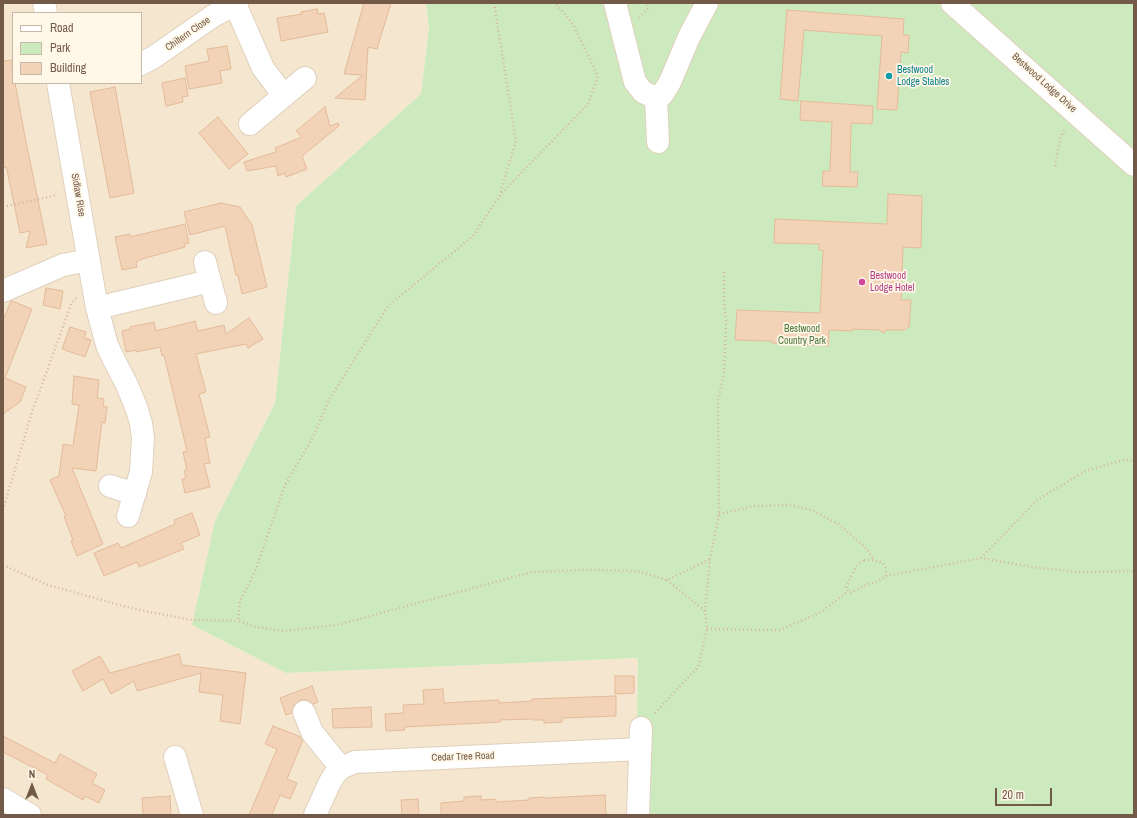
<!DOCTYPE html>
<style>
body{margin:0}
#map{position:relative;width:1137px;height:818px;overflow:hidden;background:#fcf4e0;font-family:"Archivo Narrow",sans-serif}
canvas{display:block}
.frame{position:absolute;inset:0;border:4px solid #735a48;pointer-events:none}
.legend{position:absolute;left:12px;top:12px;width:130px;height:72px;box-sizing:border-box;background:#fff7e7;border:1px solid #c7b8a7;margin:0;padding:5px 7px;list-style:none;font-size:12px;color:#735a48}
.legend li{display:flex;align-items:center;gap:8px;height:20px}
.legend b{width:20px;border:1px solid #c7b8a7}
.north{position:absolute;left:12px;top:766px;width:40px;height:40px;-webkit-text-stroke:3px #fff7e7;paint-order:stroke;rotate:0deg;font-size:11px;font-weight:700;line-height:16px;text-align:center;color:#735a48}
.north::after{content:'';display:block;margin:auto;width:14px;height:18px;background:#735a48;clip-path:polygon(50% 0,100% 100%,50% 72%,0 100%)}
.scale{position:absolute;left:995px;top:788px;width:57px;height:18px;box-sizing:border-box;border:2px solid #735a48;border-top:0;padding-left:5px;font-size:12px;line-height:14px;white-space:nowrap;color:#735a48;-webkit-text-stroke:3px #fff7e7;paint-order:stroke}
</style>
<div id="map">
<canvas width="1137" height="818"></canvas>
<div class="frame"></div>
<ul class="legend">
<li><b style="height:5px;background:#fff"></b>Road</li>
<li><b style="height:11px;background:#cdeabf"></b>Park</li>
<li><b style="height:11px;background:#f2d3b8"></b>Building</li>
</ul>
<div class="north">N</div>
<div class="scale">20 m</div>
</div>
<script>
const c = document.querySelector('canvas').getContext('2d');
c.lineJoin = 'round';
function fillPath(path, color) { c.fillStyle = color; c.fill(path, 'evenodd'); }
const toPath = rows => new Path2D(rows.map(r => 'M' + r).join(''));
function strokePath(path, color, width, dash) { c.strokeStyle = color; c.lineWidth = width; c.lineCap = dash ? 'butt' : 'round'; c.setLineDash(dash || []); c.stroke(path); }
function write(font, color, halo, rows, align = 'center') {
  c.font = font + ' "Archivo Narrow",sans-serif'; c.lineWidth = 3.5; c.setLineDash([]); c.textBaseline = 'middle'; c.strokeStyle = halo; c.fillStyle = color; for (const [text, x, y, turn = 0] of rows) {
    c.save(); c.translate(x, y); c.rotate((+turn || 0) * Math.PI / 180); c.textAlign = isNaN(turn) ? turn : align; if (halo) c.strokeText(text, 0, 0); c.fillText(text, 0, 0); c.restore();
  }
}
const residential = toPath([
 [3,3,426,3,429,28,421,94,296,206,275,403,215,521,192,625,286,673,638,658,637,720,645,815,3,815],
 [13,13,141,13,141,83,13,83]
]);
const green = toPath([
 [426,3,1134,3,1134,815,645,815,637,720,638,658,286,673,192,625,215,521,275,403,296,206,421,94,429,28]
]);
const building = toPath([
 [364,3,391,3,377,49,368,47,365,100,335,98,363,75,344,74,364,3],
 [317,9,318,14,324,13,328,32,281,41,277,18,302,14,301,12,317,9],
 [787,10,904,19,903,35,909,35,908,53,901,52,897,110,877,109,882,36,804,30,798,101,780,99,787,10],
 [227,46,231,69,220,71,222,83,189,89,185,66,209,61,207,49,227,46],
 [12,60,13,83,15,83,25,137,47,244,26,248,30,231,20,233,7,170,6,167,3,168,3,61,12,60],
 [185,78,188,96,182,97,183,102,166,106,162,83,185,78],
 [115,87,134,193,110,198,90,92,115,87],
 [801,101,873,106,872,124,851,123,850,172,858,172,857,187,822,186,823,171,830,171,832,122,800,120,801,101],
 [325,107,330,126,338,123,339,126,302,156,307,169,286,177,285,173,278,176,276,166,247,171,244,162,276,152,275,148,302,137,296,131,325,107],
 [218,117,248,154,229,169,199,133,218,117],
 [888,194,922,196,921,248,903,247,901,300,911,300,909,327,904,330,886,330,884,333,879,330,852,329,852,331,829,330,828,346,772,343,772,341,735,340,737,310,820,313,823,250,819,250,819,244,774,243,775,219,887,224,888,194],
 [221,203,240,207,252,225,267,287,242,294,238,275,236,275,225,226,190,235,184,212,221,203],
 [185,224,189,243,184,244,185,247,142,259,136,262,137,267,122,270,115,237,130,234,130,237,185,224],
 [46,288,63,291,60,309,43,305,46,288],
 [11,301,12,301,32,309,5,378,26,387,20,402,3,414,3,321,11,301],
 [249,318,263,339,248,348,246,344,196,354,206,392,199,394,210,437,205,438,210,463,204,464,210,487,185,493,182,479,186,478,184,471,187,470,183,452,187,451,164,355,162,356,160,347,136,352,136,350,126,352,122,331,131,329,130,327,154,322,156,331,195,321,198,331,224,325,226,334,249,318],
 [70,327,86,332,84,338,91,340,85,357,62,349,70,327],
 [74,376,99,380,97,398,104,399,103,406,107,407,105,423,102,422,96,471,72,468,103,544,77,556,71,541,73,540,64,517,66,516,50,480,59,476,63,444,73,446,79,405,72,404,74,376],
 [192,513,200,535,181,543,184,549,139,567,137,562,104,576,94,553,118,543,121,548,175,524,174,520,192,513],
 [179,654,182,665,246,673,240,724,220,721,223,695,199,692,201,673,137,691,134,681,111,694,103,679,83,691,72,671,100,656,110,673,179,654],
 [615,676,634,676,634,693,615,694,615,676],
 [312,686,318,702,313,704,306,700,300,700,294,705,292,713,286,715,280,698,312,686],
 [443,689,444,703,499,700,499,703,532,701,532,699,616,696,616,716,562,718,562,722,544,723,544,720,533,720,533,719,500,720,500,722,404,727,405,730,386,731,385,714,404,713,403,705,424,704,423,690,443,689],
 [371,707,372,727,333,728,332,709,371,707],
 [273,726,301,737,303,740,287,779,297,783,290,799,280,795,272,815,249,815,277,749,265,744,273,726],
 [3,736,55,763,60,754,97,774,92,783,105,790,99,803,85,796,83,800,46,779,48,775,3,752,3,736],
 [605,795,606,815,441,815,441,803,464,801,464,797,481,796,481,800,496,799,496,802,529,800,529,798,544,797,544,798,605,795],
 [170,796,171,815,143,815,142,798,170,796],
 [418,799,419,815,402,815,401,800,418,799]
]);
const path = toPath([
 [494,3,516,141,499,197,473,236,388,306,329,400,313,437,285,485,255,572,240,601,238,621,257,627,286,631,337,625,532,572,586,570,637,571,667,580,710,559],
 [639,18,648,8,647,3],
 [1055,166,1060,139,1065,129],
 [499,196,588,104,598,76,573,24,555,3],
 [3,207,57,195],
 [3,510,32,412,72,302,76,298],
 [719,514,754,506,791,505,814,511,840,525,867,549,874,560],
 [981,558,1037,500,1086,471,1123,460,1134,461],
 [864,560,874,560,883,563,886,569,886,576,878,581,868,584,850,593,846,588,856,566,864,560],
 [3,565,48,585,134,609,192,620,238,621],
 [886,576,981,558,1032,567,1077,572,1134,571],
 [667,580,705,611],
 [707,629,780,630,821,612,847,592],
 [655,713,698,667,707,629,705,611,710,559,719,514,718,400,724,373,726,322,724,300,724,272]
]);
const minor = toPath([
 [44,3,46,13],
 [615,3,635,82,643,92,656,98,662,95,670,82,689,37,707,3],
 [952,3,1134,165],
 [235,4,263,68,284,96],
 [141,64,154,57,213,16,237,3],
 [58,83,97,308,107,345,114,360,127,385,136,407,141,423,143,438,141,472,128,516],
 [656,98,658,142],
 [250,124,305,78],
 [205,262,216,303],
 [3,291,63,265,89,260],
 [97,308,210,281],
 [110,486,135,494],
 [304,712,312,732,341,768],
 [175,757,192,815],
 [3,799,30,815],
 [315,815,330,782,335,774,341,768,355,762,640,749],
 [638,815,641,728]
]);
const markers = [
 [889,76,4,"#0f9aa8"],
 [862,282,4,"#d1479c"]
];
const streetNames = [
 ["Chiltern Close",188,34,-35],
 ["Bestwood Lodge Drive",1044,83,42],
 ["Sidlaw Rise",78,195,80],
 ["Cedar Tree Road",463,757,-2]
];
const cultureNames = [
 ["Bestwood",897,70],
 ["Lodge Stables",897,82]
];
const hotelNames = [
 ["Bestwood",870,276],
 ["Lodge Hotel",870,288]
];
const parkNames = [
 ["Bestwood",802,329],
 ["Country Park",802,341]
];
fillPath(residential, '#f4e6cf');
fillPath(green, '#cdeabf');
fillPath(building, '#f2d3b8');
strokePath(building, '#e5bb98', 1);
strokePath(minor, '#e0d0bc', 24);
strokePath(path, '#d6b79b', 2.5, [1, 3]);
strokePath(minor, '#fff', 22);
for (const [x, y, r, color] of markers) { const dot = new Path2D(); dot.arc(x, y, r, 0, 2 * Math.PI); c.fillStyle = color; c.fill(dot); strokePath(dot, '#fff7e7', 1.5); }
write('10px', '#735a48', '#fff7e7', streetNames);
write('10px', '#0d838f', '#fff7e7', cultureNames, 'left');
write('10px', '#b23c85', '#fff7e7', hotelNames, 'left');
write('10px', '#4c7940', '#fff7e7', parkNames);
</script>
